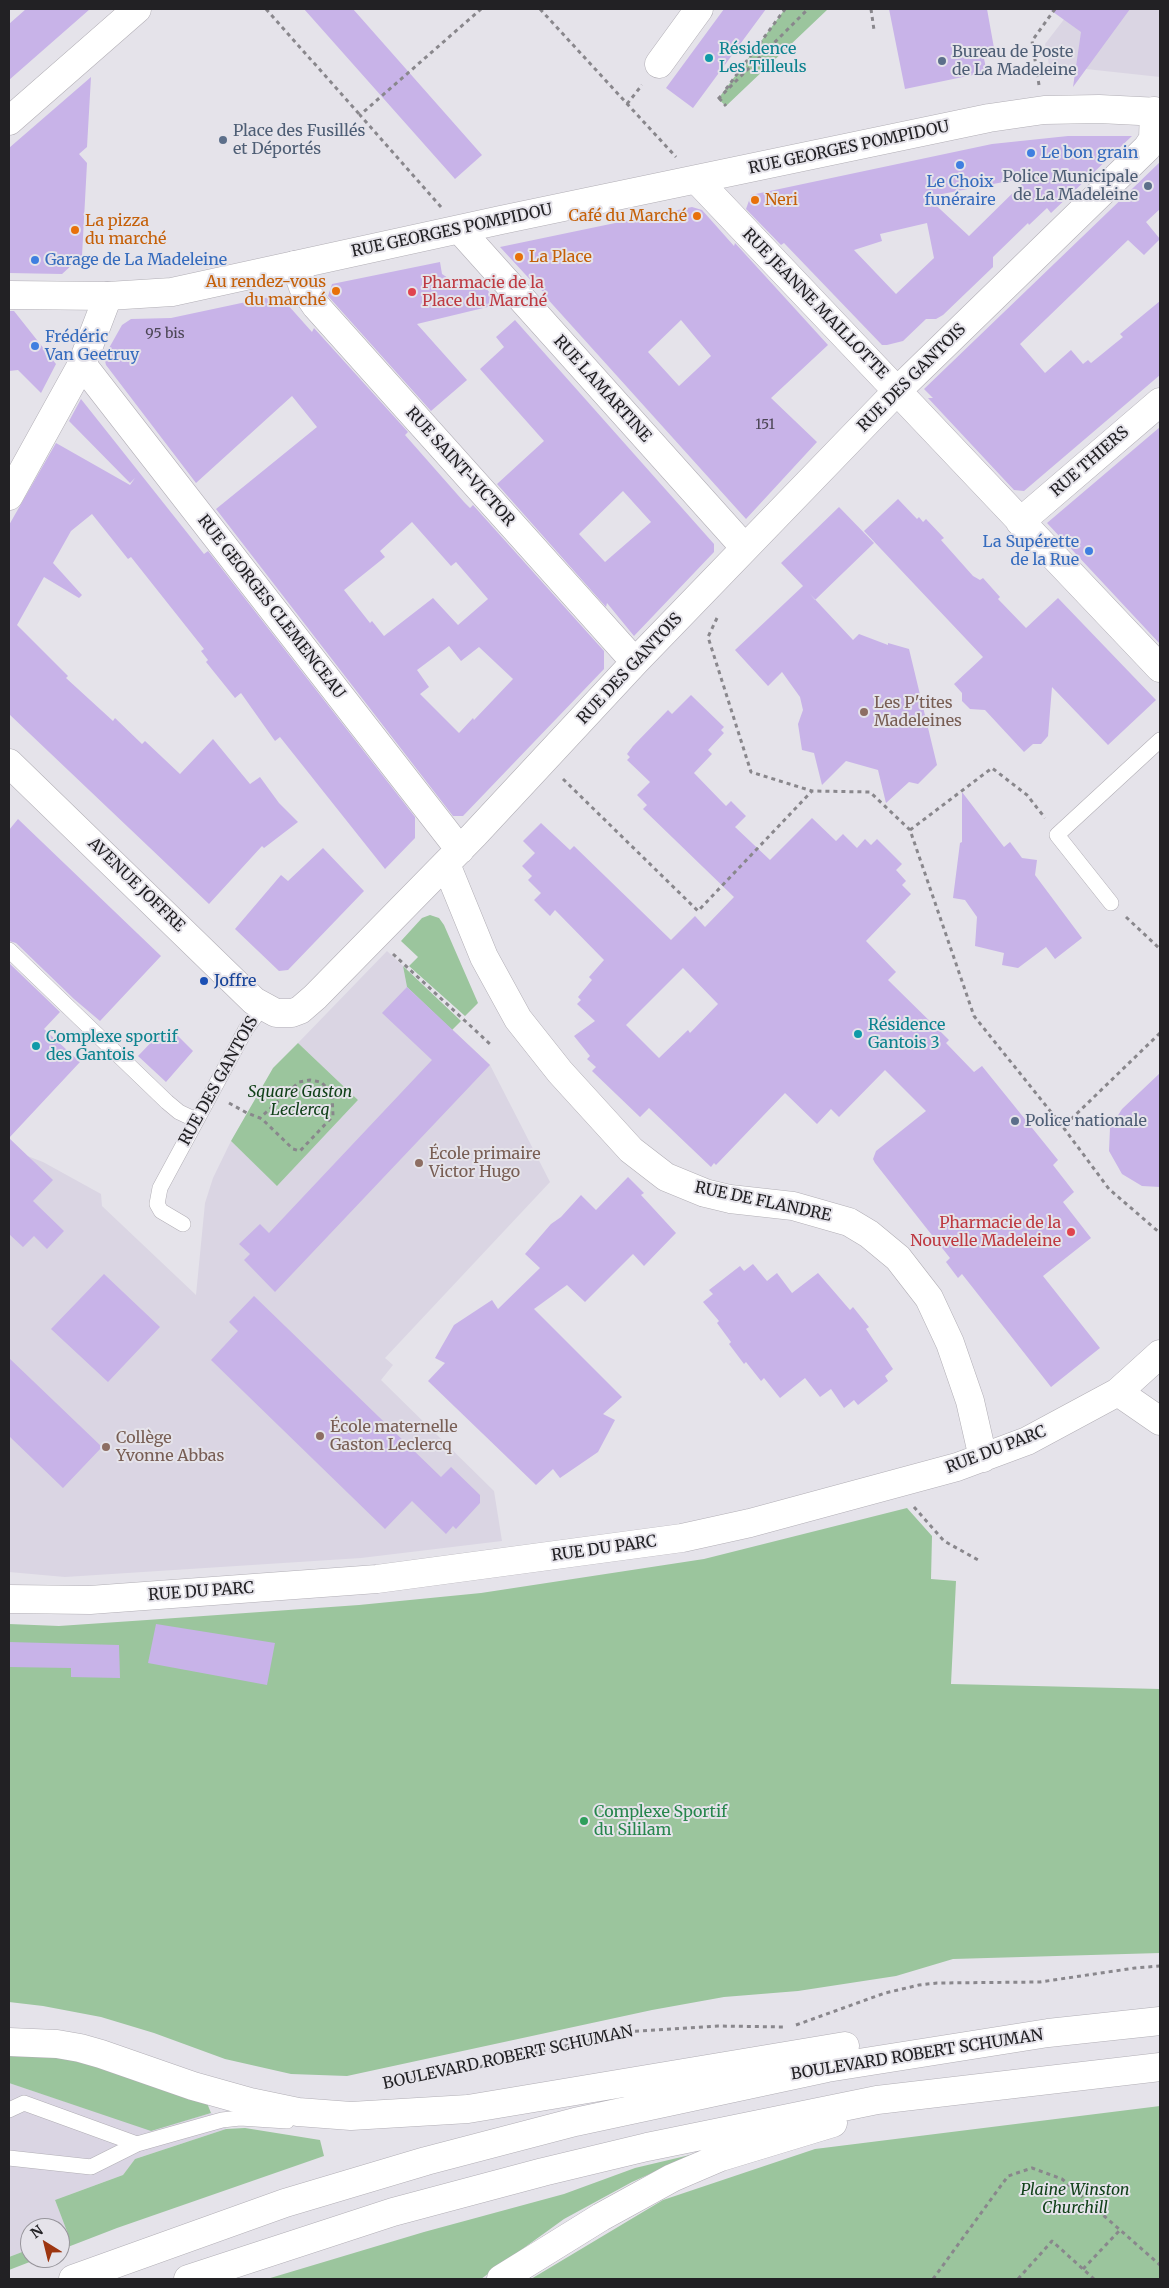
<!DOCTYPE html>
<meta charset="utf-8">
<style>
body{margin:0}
#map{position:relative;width:1169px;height:2288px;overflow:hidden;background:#e5e3ea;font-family:Merriweather,serif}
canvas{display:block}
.frame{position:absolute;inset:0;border:10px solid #222124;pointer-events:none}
.north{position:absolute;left:20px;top:2218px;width:50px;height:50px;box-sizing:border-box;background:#e5e3ea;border:1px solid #97959b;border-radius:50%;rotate:324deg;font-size:14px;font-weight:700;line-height:20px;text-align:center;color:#222124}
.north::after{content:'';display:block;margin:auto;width:18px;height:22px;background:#9d3611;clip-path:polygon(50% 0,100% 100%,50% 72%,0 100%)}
</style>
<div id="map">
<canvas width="1169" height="2288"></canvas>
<div class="frame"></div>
<div class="north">N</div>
</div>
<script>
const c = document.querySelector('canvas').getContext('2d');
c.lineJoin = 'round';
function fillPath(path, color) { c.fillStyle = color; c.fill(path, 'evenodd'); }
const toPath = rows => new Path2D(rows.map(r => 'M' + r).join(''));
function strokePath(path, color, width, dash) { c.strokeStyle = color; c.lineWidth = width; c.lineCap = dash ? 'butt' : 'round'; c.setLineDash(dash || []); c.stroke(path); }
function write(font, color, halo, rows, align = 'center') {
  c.font = font + ' Merriweather,serif'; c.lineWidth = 4; c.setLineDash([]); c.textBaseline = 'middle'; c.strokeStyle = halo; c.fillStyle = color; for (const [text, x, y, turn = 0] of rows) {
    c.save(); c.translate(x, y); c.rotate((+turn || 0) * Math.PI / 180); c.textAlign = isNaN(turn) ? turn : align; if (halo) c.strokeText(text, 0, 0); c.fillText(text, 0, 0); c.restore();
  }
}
const built = toPath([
 [1072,9,1160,9,1160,77,1049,65,1045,44],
 [387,951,403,966,407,987,490,1065,550,1182,385,1358,393,1365,381,1380,494,1491,502,1541,361,1558,65,1577,9,1572,9,1149,43,1162,101,1194,102,1206,196,1295,205,1203,213,1178,231,1141,277,1185,358,1100,298,1043],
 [9,2083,151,2130,211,2113,222,2120,226,2129,135,2159,123,2175,55,2200,68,2234,60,2237,60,2228,30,2228,30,2249,9,2257]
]);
const green = toPath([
 [785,9,828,9,726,106,718,99],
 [430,915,439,918,444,925,478,1003,465,1016,409,966,418,957,401,941,422,918],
 [403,966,461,1021,452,1030,407,987],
 [298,1043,358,1100,277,1186,231,1141,273,1068],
 [907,1508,932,1536,931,1579,956,1581,951,1684,1160,1689,1160,1953,953,1959,896,1976,798,1991,724,1997,652,2010,347,2076,291,2074,225,2059,154,2033,101,2017,43,2006,9,2002,9,1624,59,1626,147,1620,359,1605,481,1593,704,1559],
 [9,2055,43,2055,89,2062,207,2103,211,2113,151,2131,9,2083],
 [1160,2106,1160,2279,531,2279,663,2200,815,2149],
 [245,2128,320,2140,324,2156,117,2228,60,2250,60,2237,68,2234,55,2200,123,2175,135,2159,226,2129],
 [694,2154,632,2182,564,2219,481,2279,267,2279,424,2232,564,2194,635,2168],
 [30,2249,30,2258,40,2258,9,2270,9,2257]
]);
const building = toPath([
 [26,9,90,9,9,80,9,24],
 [304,9,353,9,482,155,455,179],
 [724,9,766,9,693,108,666,88],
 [889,9,987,9,994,48,982,50,987,72,905,89],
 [1049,9,1130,9,1073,87,1081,32],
 [91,77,87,147,79,154,87,163,82,256,62,274,9,273,9,148],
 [1068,136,1132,136,1051,213,1047,208,1029,225,1028,223,993,257,993,267,943,315,936,319,926,319,903,341,887,345,882,345,784,243,781,245,746,209,751,195,992,144],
 [1029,177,969,236,927,197],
 [927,223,934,258,896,294,854,250,882,241,880,234],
 [1160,162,1160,209,1146,222,1160,239,1144,255,1128,240,1020,344,1045,373,1071,350,1083,364,1088,360,1091,363,1123,337,1120,334,1160,301,1160,375,1024,491,1014,490,928,398,933,398,924,389],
 [692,207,702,210,734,246,735,243,828,345,771,398,817,442,746,519,544,295,545,293,536,286,500,247],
 [681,320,711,356,679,386,648,352],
 [440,262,442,274,457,284,468,282,469,286,482,284,500,304,417,324,467,380,431,411,328,296,332,284],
 [279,295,312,332,314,328,408,432,405,435,464,502,470,508,473,505,604,651,604,669,463,816,453,816,216,509,317,427,292,396,196,483,106,365,104,357,122,325,131,319,171,318],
 [412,522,451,566,456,562,488,599,458,625,433,598,384,636,372,621,370,623,344,590,385,557,380,551],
 [449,646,461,661,479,647,513,679,474,720,473,718,459,733,420,694,429,687,417,670],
 [9,311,14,311,56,364,41,393,18,370,9,371],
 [515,320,714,544,714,552,634,636,607,603,606,607,497,484,544,441,480,369,504,347,496,337],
 [623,491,651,522,605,562,579,534],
 [81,399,204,554,208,551,415,817,415,838,385,869,280,737,275,741,241,693,235,698,206,662,208,660,201,651,204,649,131,557,128,559,92,514,71,531,53,563,82,595,79,598,44,577,17,625,68,676,66,678,113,721,115,718,142,744,145,741,180,774,213,739,250,784,260,777,279,803,298,822,264,848,262,846,209,904,9,714,9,525,56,443,130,485,135,478,130,483,69,421],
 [1160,427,1160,644,1047,523],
 [898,499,917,519,919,517,923,522,926,519,944,538,941,540,973,576,980,580,983,578,1000,597,998,599,1026,628,1058,598,1156,700,1108,745,1052,687,1048,736,1041,744,1033,744,1024,752,985,710,970,709,962,701,962,693,954,684,983,657,864,531],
 [839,507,874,543,815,600,810,594,853,640,859,634,888,645,888,643,909,649,937,765,918,784,909,782,886,803,878,770,846,761,822,785,814,753,802,750,798,724,803,710,800,697,782,672,768,686,735,650,803,586,781,563],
 [691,695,724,727,721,730,724,733,708,750,712,754,694,773,726,806,731,801,746,816,735,827,770,860,812,818,836,841,843,834,857,848,865,839,871,845,877,839,902,864,896,870,906,881,902,885,911,894,866,941,896,972,888,980,949,1040,946,1043,974,1072,982,1066,1058,1160,1053,1165,1074,1192,1063,1202,1091,1238,1043,1276,1100,1348,1051,1387,962,1274,958,1278,946,1262,950,1258,875,1163,873,1159,876,1151,926,1111,885,1070,839,1117,831,1109,817,1124,785,1093,716,1165,714,1163,711,1167,649,1108,640,1117,592,1071,596,1067,587,1059,590,1056,574,1036,595,1021,577,1004,581,1000,578,997,592,980,589,977,604,960,555,910,550,916,534,900,541,893,528,880,532,876,522,866,535,853,523,841,541,823,570,850,574,846,671,940,695,916,705,927,734,897,643,809,647,805,637,795,650,782,627,760,630,757,627,754,633,746,668,710,672,714],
 [683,968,718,1004,690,1033,688,1030,659,1058,626,1025],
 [962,792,1004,847,1010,842,1022,858,1037,860,1035,875,1082,938,1055,959,1046,947,1018,968,1002,965,1004,953,975,946,977,917,965,900,953,898,960,843,962,842],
 [18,819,161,956,100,1021,74,999,16,943,9,941,9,830],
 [323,848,364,891,288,970,279,971,235,929,281,875,288,881],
 [9,963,60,1012,44,1029,80,1062,9,1138],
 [407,987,490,1065,275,1292,244,1260,250,1254,239,1244,260,1224,269,1233,432,1060,382,1013],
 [163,1030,173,1039,177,1035,193,1051,166,1082,138,1056],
 [1160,1073,1160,1187,1142,1186,1122,1174,1109,1151,1110,1128,1122,1109],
 [9,1138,53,1180,33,1201,64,1231,47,1249,34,1236,23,1247,9,1234],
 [628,1177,644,1193,641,1195,676,1233,644,1266,633,1254,585,1302,567,1285,534,1309,622,1397,603,1414,615,1420,598,1452,560,1478,553,1469,536,1485,428,1381,445,1363,435,1358,454,1325,492,1300,498,1309,540,1268,525,1254,551,1224,561,1217,581,1195,596,1210],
 [753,1264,767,1281,777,1273,792,1293,818,1273,850,1310,853,1307,869,1327,866,1329,893,1369,885,1376,888,1381,858,1405,854,1400,844,1408,831,1389,820,1397,805,1378,780,1398,764,1378,761,1381,746,1362,744,1364,729,1344,731,1342,717,1323,719,1321,703,1302,713,1294,709,1290,740,1266,744,1271],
 [104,1274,160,1327,108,1382,51,1329],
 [254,1296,441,1477,451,1467,480,1495,480,1503,456,1529,453,1526,446,1534,412,1501,385,1529,211,1360,238,1331,229,1322],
 [9,1358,102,1447,63,1488,9,1436],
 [156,1624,275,1643,267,1685,148,1663],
 [9,1642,119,1645,120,1678,71,1677,71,1668,9,1667]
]);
const path = toPath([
 [266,9,360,115],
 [540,9,676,157],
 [871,9,874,30],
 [1039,85,1032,41,1055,9],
 [726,89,785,9],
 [719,98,726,106],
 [718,99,808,9],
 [627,104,642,85],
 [441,207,360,115,481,9],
 [717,618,708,637,751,772,812,791,870,792,910,830,974,1016,1063,1127],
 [563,779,698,911,812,791],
 [910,830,992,768,1027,795,1045,818],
 [1126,917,1160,949],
 [393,954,490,1044],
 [1160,1033,1063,1127,1109,1189,1160,1233],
 [229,1103,247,1113,260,1118,262,1119,293,1149,300,1151,333,1116,332,1093,321,1082,310,1080,299,1082,260,1118],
 [914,1507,944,1541,980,1561],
 [796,2025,885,1993,919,1985,937,1983,1040,1982,1135,1968,1160,1966],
 [385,2085,467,2070,622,2032,718,2026,785,2027],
 [1083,2269,1120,2230],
 [933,2279,1008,2176,1032,2168,1062,2179,1160,2265],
 [1018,2279,1052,2241,1094,2279]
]);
const service = toPath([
 [1111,903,1057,835,1160,740],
 [9,950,167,1102,179,1112,196,1120],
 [183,1224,161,1211,157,1204,160,1188,246,1029,262,1007],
 [9,2110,24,2103,137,2144,222,2120,240,2118,287,2121],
 [9,2158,91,2167,137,2144]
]);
const minor = toPath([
 [659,64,699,9],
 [697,180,1160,668],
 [460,230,745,548],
 [295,265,303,287,316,306,635,662],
 [82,364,460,850],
 [9,496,82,364,108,296],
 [1020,522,1160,402],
 [9,763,254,1001,276,1013,292,1013,300,1010,315,997,474,835,635,662,897,391,1147,148,1153,139,1154,111],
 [446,864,484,957,518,1019,560,1072,631,1150,666,1177,705,1193,730,1199,793,1206,849,1222,869,1234,898,1258,929,1298,950,1343,970,1401,983,1458],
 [1118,1392,1160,1421],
 [9,1599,90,1600,377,1579,682,1538,750,1523,957,1467,1027,1441,1118,1392,1160,1354]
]);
const tertiary = toPath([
 [9,121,137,9],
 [9,295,108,296,172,292,501,220,989,118,1044,110,1099,109,1160,112]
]);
const trunk = toPath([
 [9,2042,57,2044,80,2048,101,2054,193,2086,250,2102,298,2112,351,2116,468,2109,845,2046],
 [73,2279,285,2203,426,2161,575,2122,827,2068,1048,2033,1160,2021],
 [188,2279,393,2212,543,2172,647,2147,877,2100,1160,2067],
 [501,2279,601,2217,672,2178,721,2157,833,2123]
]);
const markers = [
 [709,58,5,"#0f9aa8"],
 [942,61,5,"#5c6f8a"],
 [223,140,5,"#5c6f8a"],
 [1031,153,5,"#3f7fe0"],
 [960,165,5,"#3f7fe0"],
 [1148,186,5,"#5c6f8a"],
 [755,200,5,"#e8710a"],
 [697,216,5,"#e8710a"],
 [75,230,5,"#e8710a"],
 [519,257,5,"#e8710a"],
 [35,260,5,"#3f7fe0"],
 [336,291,5,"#e8710a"],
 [412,292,5,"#e0444e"],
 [35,346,5,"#3f7fe0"],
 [1089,551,5,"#3f7fe0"],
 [864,712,5,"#8d6e63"],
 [204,981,5,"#1a4fb4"],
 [858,1034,5,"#0f9aa8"],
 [36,1046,5,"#0f9aa8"],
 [1015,1121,5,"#5c6f8a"],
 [419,1163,5,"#8d6e63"],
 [1071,1232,5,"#e0444e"],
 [320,1436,5,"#8d6e63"],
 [106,1447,5,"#8d6e63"],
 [584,1821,5,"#2e9e5b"]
];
const numberNames = [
 ["95 bis",165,334],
 ["151",765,425]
];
const cultureNames = [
 ["Résidence",719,49],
 ["Les Tilleuls",719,67],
 ["Résidence",868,1025],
 ["Gantois 3",868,1043],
 ["Complexe sportif",46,1037],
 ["des Gantois",46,1055]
];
const serviceNames = [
 ["Bureau de Poste",952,52],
 ["de La Madeleine",952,70],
 ["Place des Fusillés",233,131],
 ["et Déportés",233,149],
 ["Police Municipale",1138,177,"right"],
 ["de La Madeleine",1138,195,"right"],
 ["Police nationale",1025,1121]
];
const streetNames = [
 ["RUE GEORGES POMPIDOU",849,148,-12],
 ["RUE GEORGES POMPIDOU",452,231,-12],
 ["RUE JEANNE MAILLOTTE",815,304,46],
 ["RUE DES GANTOIS",912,378,-45],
 ["RUE LAMARTINE",602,389,48],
 ["RUE THIERS",1090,462,-41],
 ["RUE SAINT-VICTOR",460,467,48],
 ["RUE GEORGES CLEMENCEAU",271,607,52],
 ["RUE DES GANTOIS",630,669,-47],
 ["AVENUE JOFFRE",136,885,44],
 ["RUE DES GANTOIS",219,1081,-61],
 ["RUE DE FLANDRE",763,1202,12],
 ["RUE DU PARC",996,1450,-21],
 ["RUE DU PARC",604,1549,-8],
 ["RUE DU PARC",201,1592,-4],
 ["BOULEVARD ROBERT SCHUMAN",917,2055,-9],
 ["BOULEVARD ROBERT SCHUMAN",508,2058,-12]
];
const shopNames = [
 ["Le bon grain",1041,153],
 ["Le Choix",960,182,"center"],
 ["funéraire",960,200,"center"],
 ["Garage de La Madeleine",45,260],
 ["Frédéric",45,337],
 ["Van Geetruy",45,355],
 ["La Supérette",1079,542,"right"],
 ["de la Rue",1079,560,"right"]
];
const foodNames = [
 ["Neri",765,200],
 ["Café du Marché",687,216,"right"],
 ["La pizza",85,221],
 ["du marché",85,239],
 ["La Place",529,257],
 ["Au rendez-vous",326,282,"right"],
 ["du marché",326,300,"right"]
];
const healthNames = [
 ["Pharmacie de la",422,283],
 ["Place du Marché",422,301],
 ["Pharmacie de la",1061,1223,"right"],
 ["Nouvelle Madeleine",1061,1241,"right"]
];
const educationNames = [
 ["Les P'tites",874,703],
 ["Madeleines",874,721],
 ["École primaire",429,1154],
 ["Victor Hugo",429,1172],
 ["École maternelle",330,1427],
 ["Gaston Leclercq",330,1445],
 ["Collège",116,1438],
 ["Yvonne Abbas",116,1456]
];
const transitNames = [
 ["Joffre",214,981]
];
const parkNames = [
 ["Square Gaston",300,1092],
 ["Leclercq",300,1110],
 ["Plaine Winston",1075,2190],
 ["Churchill",1075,2208]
];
const leisureNames = [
 ["Complexe Sportif",594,1812],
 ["du Sililam",594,1830]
];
fillPath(built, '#dad5e3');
fillPath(green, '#9bc59d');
fillPath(building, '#c8b3e8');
strokePath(service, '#b1aeb5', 16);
strokePath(minor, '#b1aeb5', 29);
strokePath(tertiary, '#b1aeb5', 29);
strokePath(trunk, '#b1aeb5', 29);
strokePath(path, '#89878c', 3, [4, 4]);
strokePath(service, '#fff', 15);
strokePath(minor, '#fff', 28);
strokePath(tertiary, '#fff', 28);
strokePath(trunk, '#fff', 28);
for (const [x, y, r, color] of markers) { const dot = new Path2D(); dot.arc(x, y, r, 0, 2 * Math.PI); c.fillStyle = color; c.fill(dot); strokePath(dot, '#e5e3ea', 2); }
write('14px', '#4c4655', null, numberNames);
write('16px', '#0d838f', '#e5e3ea', cultureNames, 'left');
write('16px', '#4e5e75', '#e5e3ea', serviceNames, 'left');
write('16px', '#222124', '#e5e3ea', streetNames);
write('16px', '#366cbe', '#e5e3ea', shopNames, 'left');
write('16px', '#c56008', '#e5e3ea', foodNames, 'left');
write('16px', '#be3a42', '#e5e3ea', healthNames, 'left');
write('16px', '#785e54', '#e5e3ea', educationNames, 'left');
write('16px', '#164399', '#e5e3ea', transitNames, 'left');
write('italic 16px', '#114119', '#e5e3ea', parkNames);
write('16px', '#27864d', '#e5e3ea', leisureNames, 'left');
</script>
